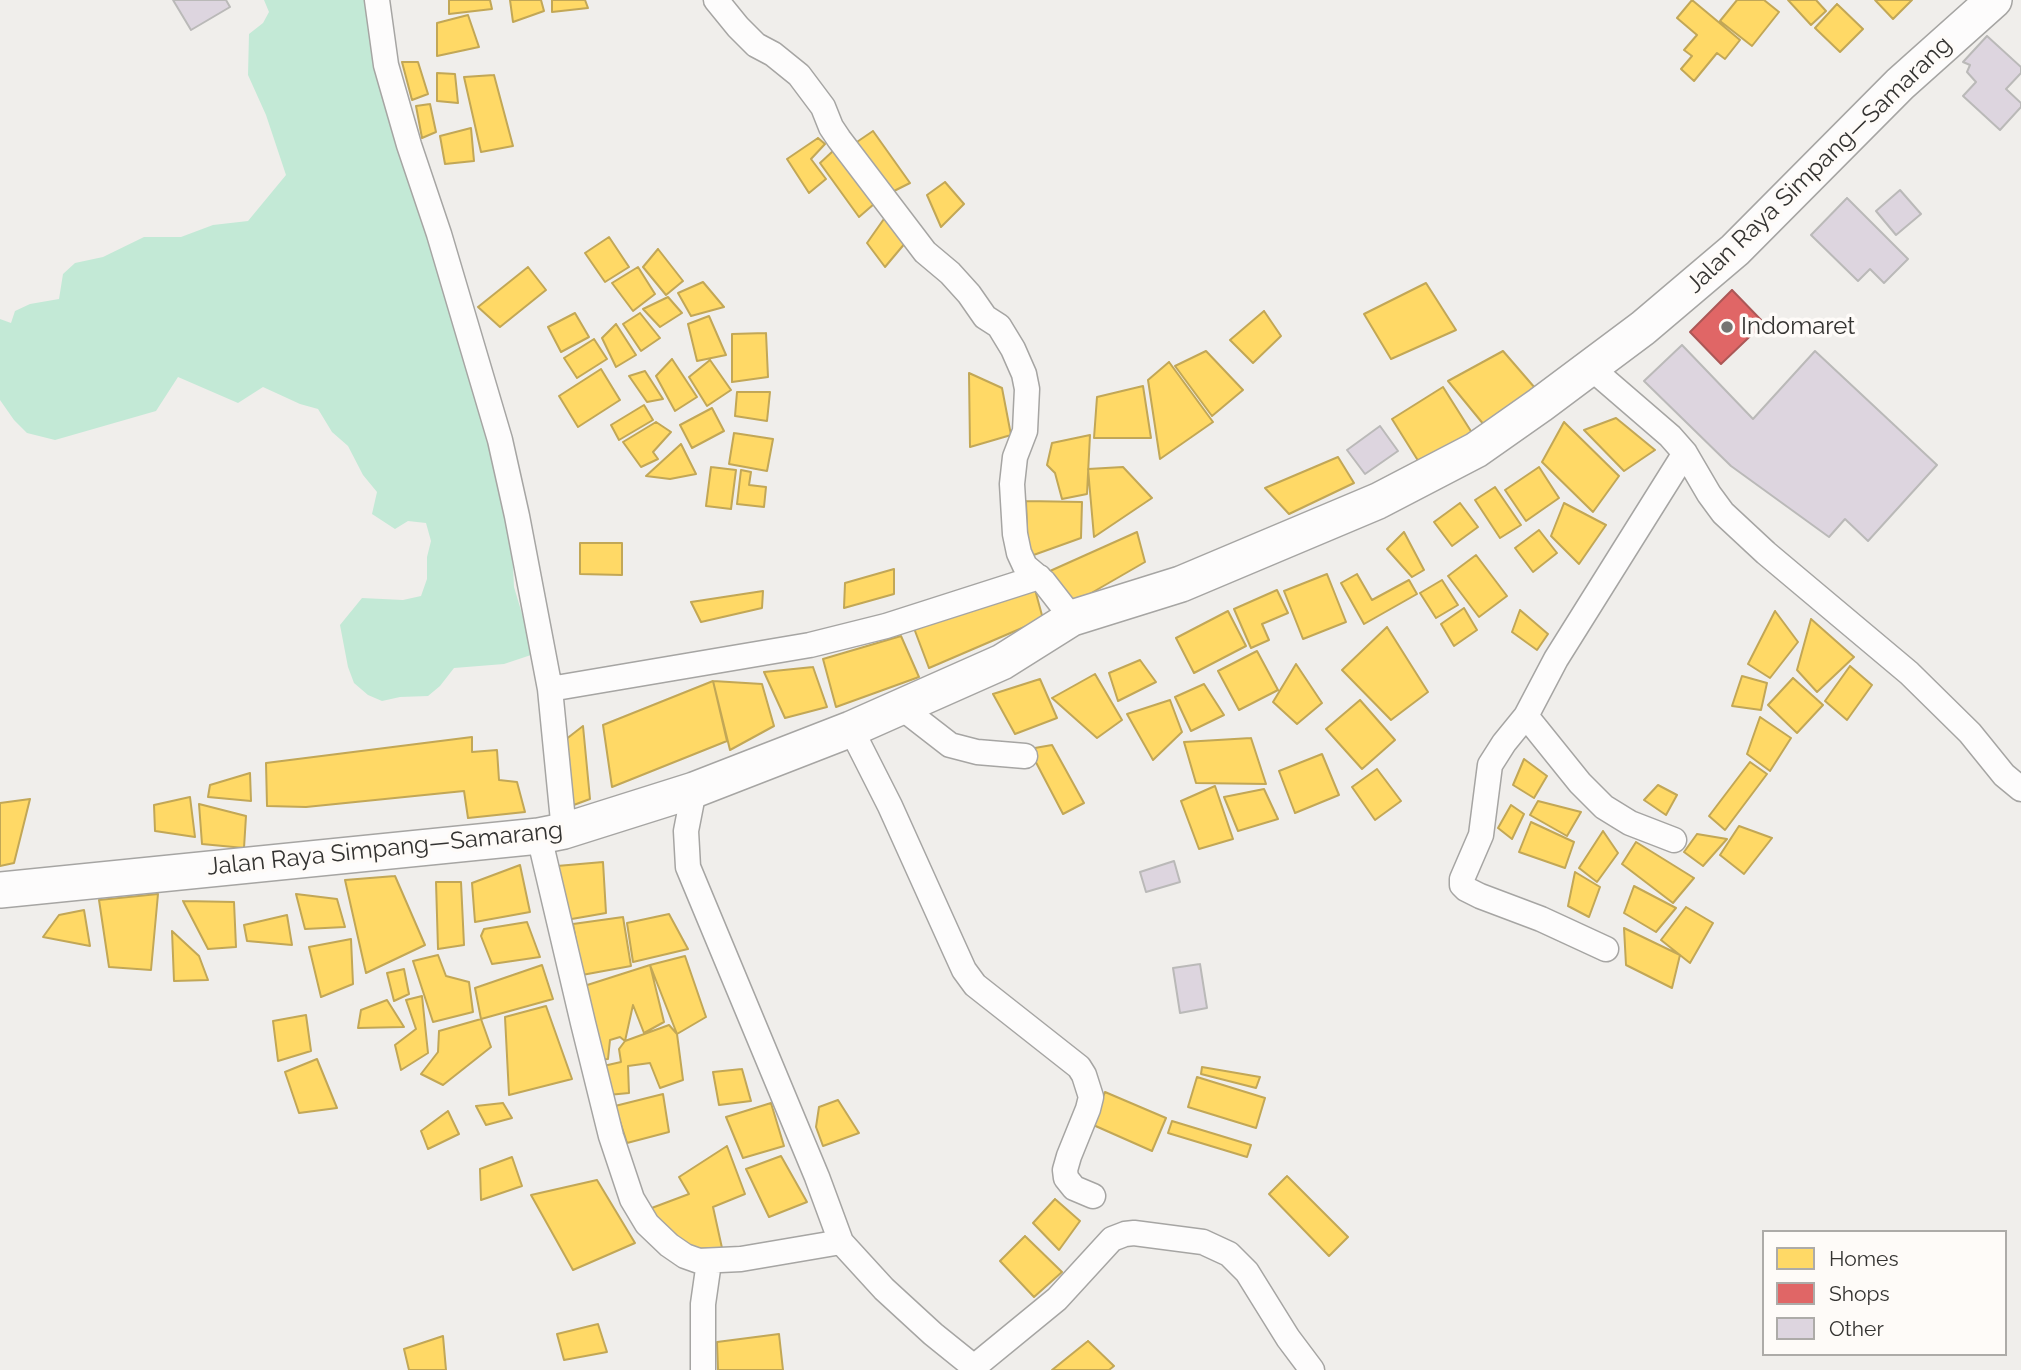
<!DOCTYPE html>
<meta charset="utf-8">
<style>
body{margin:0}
#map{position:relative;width:2021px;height:1370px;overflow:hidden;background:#f0eeeb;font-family:Raleway,sans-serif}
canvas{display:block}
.legend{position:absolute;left:1762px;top:1230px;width:245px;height:126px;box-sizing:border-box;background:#fefbf8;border:2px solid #adaba8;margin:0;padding:9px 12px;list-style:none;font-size:21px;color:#343331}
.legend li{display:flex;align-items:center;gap:14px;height:35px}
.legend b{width:35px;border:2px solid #adaba8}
</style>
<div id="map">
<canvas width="2021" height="1370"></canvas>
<ul class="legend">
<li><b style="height:19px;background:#ffd966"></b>Homes</li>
<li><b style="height:19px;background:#e06666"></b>Shops</li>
<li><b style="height:19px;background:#ddd5df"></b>Other</li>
</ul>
</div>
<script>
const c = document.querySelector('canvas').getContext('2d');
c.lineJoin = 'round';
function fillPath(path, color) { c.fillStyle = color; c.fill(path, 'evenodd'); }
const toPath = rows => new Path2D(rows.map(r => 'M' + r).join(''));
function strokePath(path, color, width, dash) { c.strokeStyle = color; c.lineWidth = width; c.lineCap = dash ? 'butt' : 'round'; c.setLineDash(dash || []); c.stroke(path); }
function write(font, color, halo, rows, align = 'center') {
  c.font = font + ' Raleway,sans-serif'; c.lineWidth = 7; c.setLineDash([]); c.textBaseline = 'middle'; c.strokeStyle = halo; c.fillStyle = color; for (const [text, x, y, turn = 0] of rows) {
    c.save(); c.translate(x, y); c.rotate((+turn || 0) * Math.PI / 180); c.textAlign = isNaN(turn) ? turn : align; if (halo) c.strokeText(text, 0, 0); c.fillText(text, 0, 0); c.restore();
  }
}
const green = toPath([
 [264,0,368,0,511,528,514,587,534,654,504,664,454,668,440,686,428,696,400,697,382,701,368,695,354,683,348,667,340,625,362,598,403,600,421,596,427,579,427,557,431,541,426,523,408,521,395,529,372,514,377,492,363,475,348,446,332,432,318,409,300,404,263,387,238,403,178,377,156,411,55,440,27,433,14,420,0,400,0,319,11,323,15,311,30,304,59,299,63,274,75,263,103,257,144,237,181,237,213,225,248,221,286,175,266,115,248,75,249,34,263,23,269,12]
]);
const homes = toPath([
 [449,0,490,0,492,9,449,14,449,0],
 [510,0,541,0,544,11,513,22,510,0],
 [552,0,585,0,588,8,552,12,552,0],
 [1692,0,1740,40,1725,59,1717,53,1694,81,1681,69,1692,56,1684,50,1697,35,1677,18,1692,0],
 [1737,0,1764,0,1779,12,1752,46,1720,21,1737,0],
 [1788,0,1816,0,1826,11,1811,25,1788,0],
 [1875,0,1912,0,1893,19,1875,0],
 [1837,4,1863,29,1840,52,1815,28,1837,4],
 [468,15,479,47,437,56,437,23,468,15],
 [402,62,418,62,428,94,412,100,402,62],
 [437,73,455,74,458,103,437,101,437,73],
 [494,75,513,146,481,152,464,77,494,75],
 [430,104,436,132,422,138,416,106,430,104],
 [471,128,474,161,445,164,440,136,471,128],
 [873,131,910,183,888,194,851,146,873,131],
 [818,138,825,144,811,159,826,179,809,193,787,159,818,138],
 [833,151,874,204,859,217,820,163,833,151],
 [945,182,964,204,941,227,927,195,945,182],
 [886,216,906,242,885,267,867,243,886,216],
 [609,237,629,267,605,282,585,253,609,237],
 [658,249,683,281,666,295,643,267,658,249],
 [528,267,546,290,500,327,478,307,528,267],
 [638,267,655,294,633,311,612,283,638,267],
 [703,282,724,307,691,316,678,293,703,282],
 [1426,283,1456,330,1391,359,1364,314,1426,283],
 [668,297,682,313,660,327,643,309,668,297],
 [1264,311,1281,336,1253,363,1230,340,1264,311],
 [575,313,589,337,561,352,548,327,575,313],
 [640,313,660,338,641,351,623,324,640,313],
 [709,316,726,355,697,361,688,324,709,316],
 [616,324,636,355,616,367,602,338,616,324],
 [766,333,768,377,732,382,732,334,766,333],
 [594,339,607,359,577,378,564,358,594,339],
 [1206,351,1243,390,1212,416,1175,366,1206,351],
 [1503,351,1535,388,1489,431,1448,381,1503,351],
 [672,359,697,397,675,411,656,376,672,359],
 [710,360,731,390,707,406,689,377,710,360],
 [1169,362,1213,422,1160,459,1148,380,1169,362],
 [601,369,620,400,578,427,559,396,601,369],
 [645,371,663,399,647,402,629,376,645,371],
 [969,373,1002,388,1011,435,970,447,969,373],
 [1143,386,1151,438,1094,438,1097,397,1143,386],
 [1443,387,1474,436,1422,467,1392,419,1443,387],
 [737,392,770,392,767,421,735,416,737,392],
 [644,405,653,420,619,440,611,425,644,405],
 [712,408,724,431,692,448,680,425,712,408],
 [1616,418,1655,450,1624,471,1584,430,1616,418],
 [656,422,671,432,653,452,658,459,641,467,623,442,656,422],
 [1564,422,1619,476,1593,512,1542,462,1564,422],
 [734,433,773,439,767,471,729,464,734,433],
 [1090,435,1087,494,1062,499,1055,473,1047,465,1052,443,1090,435],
 [681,444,696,474,670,479,646,476,681,444],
 [1338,457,1354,483,1289,514,1265,488,1338,457],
 [711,467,736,470,731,509,706,506,711,467],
 [1123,467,1152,498,1094,537,1088,469,1123,467],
 [1539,467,1559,498,1526,521,1505,490,1539,467],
 [741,470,751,472,749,485,766,487,764,507,737,504,741,470],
 [1495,487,1521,525,1500,538,1475,500,1495,487],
 [1026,501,1082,502,1081,538,1028,557,1026,501],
 [1460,503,1478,527,1452,546,1434,522,1460,503],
 [1564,503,1606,525,1579,564,1551,536,1564,503],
 [1539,530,1557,553,1533,572,1515,548,1539,530],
 [1137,532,1145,562,1074,603,1050,571,1137,532],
 [1404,532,1424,570,1412,577,1387,549,1404,532],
 [580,543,622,543,622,575,580,574,580,543],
 [1476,555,1507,596,1479,617,1448,576,1476,555],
 [894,569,894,594,844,608,845,583,894,569],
 [1327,574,1346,622,1303,639,1284,591,1327,574],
 [1357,574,1372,600,1409,580,1417,594,1364,624,1341,583,1357,574],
 [1442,580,1458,605,1436,618,1420,593,1442,580],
 [1034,586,1043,619,929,668,912,623,1034,586],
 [1277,590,1288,613,1262,624,1269,640,1251,648,1234,609,1277,590],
 [763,591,762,608,701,622,691,602,763,591],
 [1464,608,1477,630,1454,646,1441,624,1464,608],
 [1520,610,1548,634,1537,650,1512,632,1520,610],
 [1228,611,1246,646,1194,673,1176,638,1228,611],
 [1775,611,1798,642,1770,678,1748,664,1775,611],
 [1811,619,1854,657,1817,692,1797,670,1811,619],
 [1387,627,1428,692,1391,720,1342,670,1387,627],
 [901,636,919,677,836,707,823,659,901,636],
 [1257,651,1278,690,1239,710,1218,671,1257,651],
 [1140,660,1156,682,1118,701,1109,673,1140,660],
 [1296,664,1322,703,1297,724,1273,702,1296,664],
 [1850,666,1872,685,1847,720,1825,701,1850,666],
 [813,667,827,707,785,718,764,672,813,667],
 [1095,674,1122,720,1097,738,1052,698,1095,674],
 [1742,676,1767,683,1761,710,1732,706,1742,676],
 [1793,678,1823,705,1797,733,1768,705,1793,678],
 [1040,679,1057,718,1015,734,993,694,1040,679],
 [713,681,762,684,774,726,730,750,713,681],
 [713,681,727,741,612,787,603,725,713,681],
 [1204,684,1224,715,1191,731,1175,697,1204,684],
 [1170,700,1182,732,1153,760,1127,714,1170,700],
 [1360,700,1395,740,1362,769,1326,729,1360,700],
 [1760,717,1791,738,1770,771,1747,754,1760,717],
 [583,726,590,799,571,806,565,740,583,726],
 [472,737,472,752,497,750,499,780,517,782,525,812,468,818,464,791,306,807,267,806,266,763,472,737],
 [1251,738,1266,784,1196,783,1184,742,1251,738],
 [1052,745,1084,803,1063,814,1029,749,1052,745],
 [1322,754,1339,795,1295,813,1279,771,1322,754],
 [1524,759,1547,776,1534,798,1513,785,1524,759],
 [1750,762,1767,774,1725,830,1709,816,1750,762],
 [1377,769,1401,801,1375,820,1352,787,1377,769],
 [250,773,251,801,208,797,210,785,250,773],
 [1658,785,1677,795,1666,815,1644,800,1658,785],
 [1215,786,1233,839,1199,849,1181,801,1215,786],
 [1264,789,1278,819,1238,831,1224,797,1264,789],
 [190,797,195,837,155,831,154,805,190,797],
 [30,799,14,863,0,866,0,803,30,799],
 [1538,801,1581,812,1567,836,1530,815,1538,801],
 [199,804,246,816,244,848,202,844,199,804],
 [1511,805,1524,814,1512,839,1498,828,1511,805],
 [1531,822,1574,842,1565,868,1519,852,1531,822],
 [1739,826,1772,838,1744,874,1720,855,1739,826],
 [1603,831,1618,853,1597,882,1579,868,1603,831],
 [1697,834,1727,839,1703,866,1684,852,1697,834],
 [1636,842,1694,878,1673,903,1622,864,1636,842],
 [603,862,606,913,566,920,557,866,603,862],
 [520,865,530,912,475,922,472,883,520,865],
 [1575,872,1600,887,1589,917,1568,906,1575,872],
 [395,876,425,945,366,973,345,880,395,876],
 [436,882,461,882,464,945,438,949,436,882],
 [1634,886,1676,908,1656,932,1624,913,1634,886],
 [158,894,151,970,109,967,99,900,158,894],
 [296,894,337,899,345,927,305,929,296,894],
 [183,901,234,902,236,947,208,949,183,901],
 [1686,907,1713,923,1690,963,1661,940,1686,907],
 [84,910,90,946,43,937,59,915,84,910],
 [669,914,688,949,633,962,627,923,669,914],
 [287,915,292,945,247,941,244,925,287,915],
 [623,917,631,966,582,975,573,924,623,917],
 [527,922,540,957,492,964,481,936,484,929,527,922],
 [1624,928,1680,955,1672,988,1626,965,1624,928],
 [172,931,199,956,208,980,174,981,172,931],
 [351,939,353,984,321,997,309,947,351,939],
 [438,955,446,976,469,982,473,1012,433,1022,413,961,438,955],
 [685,956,706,1017,677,1034,650,965,685,956],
 [542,965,553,999,481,1019,475,988,542,965],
 [650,965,664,1022,644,1033,633,1005,625,1041,620,1037,610,1040,608,1059,597,1060,581,987,650,965],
 [404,969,409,994,394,1001,387,973,404,969],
 [422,996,428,1053,401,1070,395,1045,416,1029,406,1000,422,996],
 [387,1000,404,1027,358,1028,361,1010,387,1000],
 [546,1006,572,1079,509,1095,505,1017,546,1006],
 [306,1015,311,1051,278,1061,273,1021,306,1015],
 [481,1019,491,1047,443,1085,421,1074,438,1052,439,1031,481,1019],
 [669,1025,677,1034,683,1080,660,1088,650,1063,628,1066,629,1093,608,1095,599,1067,621,1062,619,1049,625,1041,669,1025],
 [317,1059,337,1108,299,1113,285,1072,317,1059],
 [1202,1067,1260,1077,1256,1088,1201,1074,1202,1067],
 [742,1069,751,1101,719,1105,713,1072,742,1069],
 [1197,1077,1265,1098,1256,1128,1188,1107,1197,1077],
 [1105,1092,1166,1118,1152,1151,1091,1124,1105,1092],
 [663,1094,669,1132,627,1143,615,1106,663,1094],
 [838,1100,859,1133,823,1146,816,1127,819,1107,838,1100],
 [503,1103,512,1118,486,1125,476,1106,503,1103],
 [771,1103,784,1146,743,1158,726,1117,771,1103],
 [448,1111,459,1134,428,1149,421,1131,448,1111],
 [1172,1121,1251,1145,1247,1157,1168,1133,1172,1121],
 [727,1146,745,1194,713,1207,722,1248,687,1249,649,1209,689,1194,679,1177,727,1146],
 [781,1156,807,1202,769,1217,746,1169,781,1156],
 [512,1157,522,1186,481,1200,480,1169,512,1157],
 [1287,1176,1348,1237,1329,1256,1269,1194,1287,1176],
 [597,1180,635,1243,573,1270,531,1195,597,1180],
 [1055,1199,1080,1221,1059,1250,1033,1223,1055,1199],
 [1025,1236,1062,1272,1034,1297,1000,1261,1025,1236],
 [598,1324,607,1352,564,1360,557,1334,598,1324],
 [779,1334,783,1370,718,1370,717,1342,779,1334],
 [443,1336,446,1370,409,1370,404,1349,443,1336],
 [1088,1341,1114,1366,1109,1370,1052,1370,1088,1341]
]);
const shops = toPath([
 [1732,290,1764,323,1721,364,1690,332,1732,290]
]);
const building = toPath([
 [173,0,226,0,230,7,191,30,173,0],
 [1987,36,2021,67,2021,73,2006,89,2021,103,2021,107,2000,130,1963,96,1976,82,1967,72,1970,65,1963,62,1987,36],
 [1900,190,1921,214,1896,235,1876,211,1900,190],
 [1847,198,1908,259,1884,283,1870,269,1858,281,1811,235,1847,198],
 [1682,345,1753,419,1815,351,1937,465,1868,541,1845,519,1829,537,1731,466,1644,381,1682,345],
 [1380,426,1398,451,1365,474,1347,450,1380,426],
 [1174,861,1180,882,1146,892,1140,872,1174,861],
 [1200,964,1207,1008,1180,1013,1173,968,1200,964]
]);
const street = toPath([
 [377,0,386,65,409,145,439,234,500,440,517,516,550,689,564,831],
 [716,0,738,27,756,45,773,54,799,75,823,107,831,127,839,139,925,252,950,273,969,294,985,317,999,326,1013,349,1024,374,1027,389,1025,431,1015,457,1012,484,1015,534,1019,553,1025,566,1044,582,1072,618],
 [1590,367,1670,436,1685,453,1709,494,1723,513,1766,553,1909,673,1970,733,2004,775,2021,789],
 [550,689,810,645,886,626,1039,577],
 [901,707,950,745,977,752,1025,756],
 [1526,716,1504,743,1490,765,1481,835,1462,879,1462,885,1466,889,1480,896,1541,919,1606,949],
 [851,729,890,806,954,948,964,970,975,985,1079,1067,1084,1075,1091,1097,1088,1109,1069,1156,1065,1170,1066,1178,1074,1188,1093,1196],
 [694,790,686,831,688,867,817,1177,841,1242],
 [539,836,583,1023,611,1136,632,1199,647,1224,669,1245,685,1256,699,1261,741,1259,841,1242,884,1289,933,1334,974,1367,975,1370],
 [1674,840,1630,823,1604,807,1580,783,1526,716,1556,659,1685,453],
 [974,1367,1057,1299,1112,1239,1125,1234,1134,1233,1203,1242,1229,1254,1247,1272,1288,1338,1312,1370],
 [703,1370,703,1304,709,1262]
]);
const secondary = toPath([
 [0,890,539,836,564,831,694,790,851,729,1002,662,1072,618,1181,584,1378,501,1476,450,1540,405,1643,328,1735,250,1900,84,1994,0]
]);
const markers = [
 [1727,327,7,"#767472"]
];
const streetNames = [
 ["Jalan Raya Simpang—Samarang",1819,165,-44],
 ["Jalan Raya Simpang—Samarang",385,849,-6]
];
const poiNames = [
 ["Indomaret",1741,327]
];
fillPath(green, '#c3e9d6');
fillPath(homes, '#ffd966');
strokePath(homes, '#c2a756', 2);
fillPath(shops, '#e06666');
strokePath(shops, '#ac5756', 2);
fillPath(building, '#ddd5df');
strokePath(building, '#bab9b8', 2);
strokePath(street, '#a6a5a3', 27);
strokePath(secondary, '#a6a5a3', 38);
strokePath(street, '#fdfcfc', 24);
strokePath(secondary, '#fdfcfc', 35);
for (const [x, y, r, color] of markers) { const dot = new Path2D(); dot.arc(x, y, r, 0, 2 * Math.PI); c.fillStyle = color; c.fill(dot); strokePath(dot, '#fefbf8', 2.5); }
write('24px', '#343331', '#fefbf8', streetNames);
write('24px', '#343331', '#fefbf8', poiNames, 'left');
</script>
